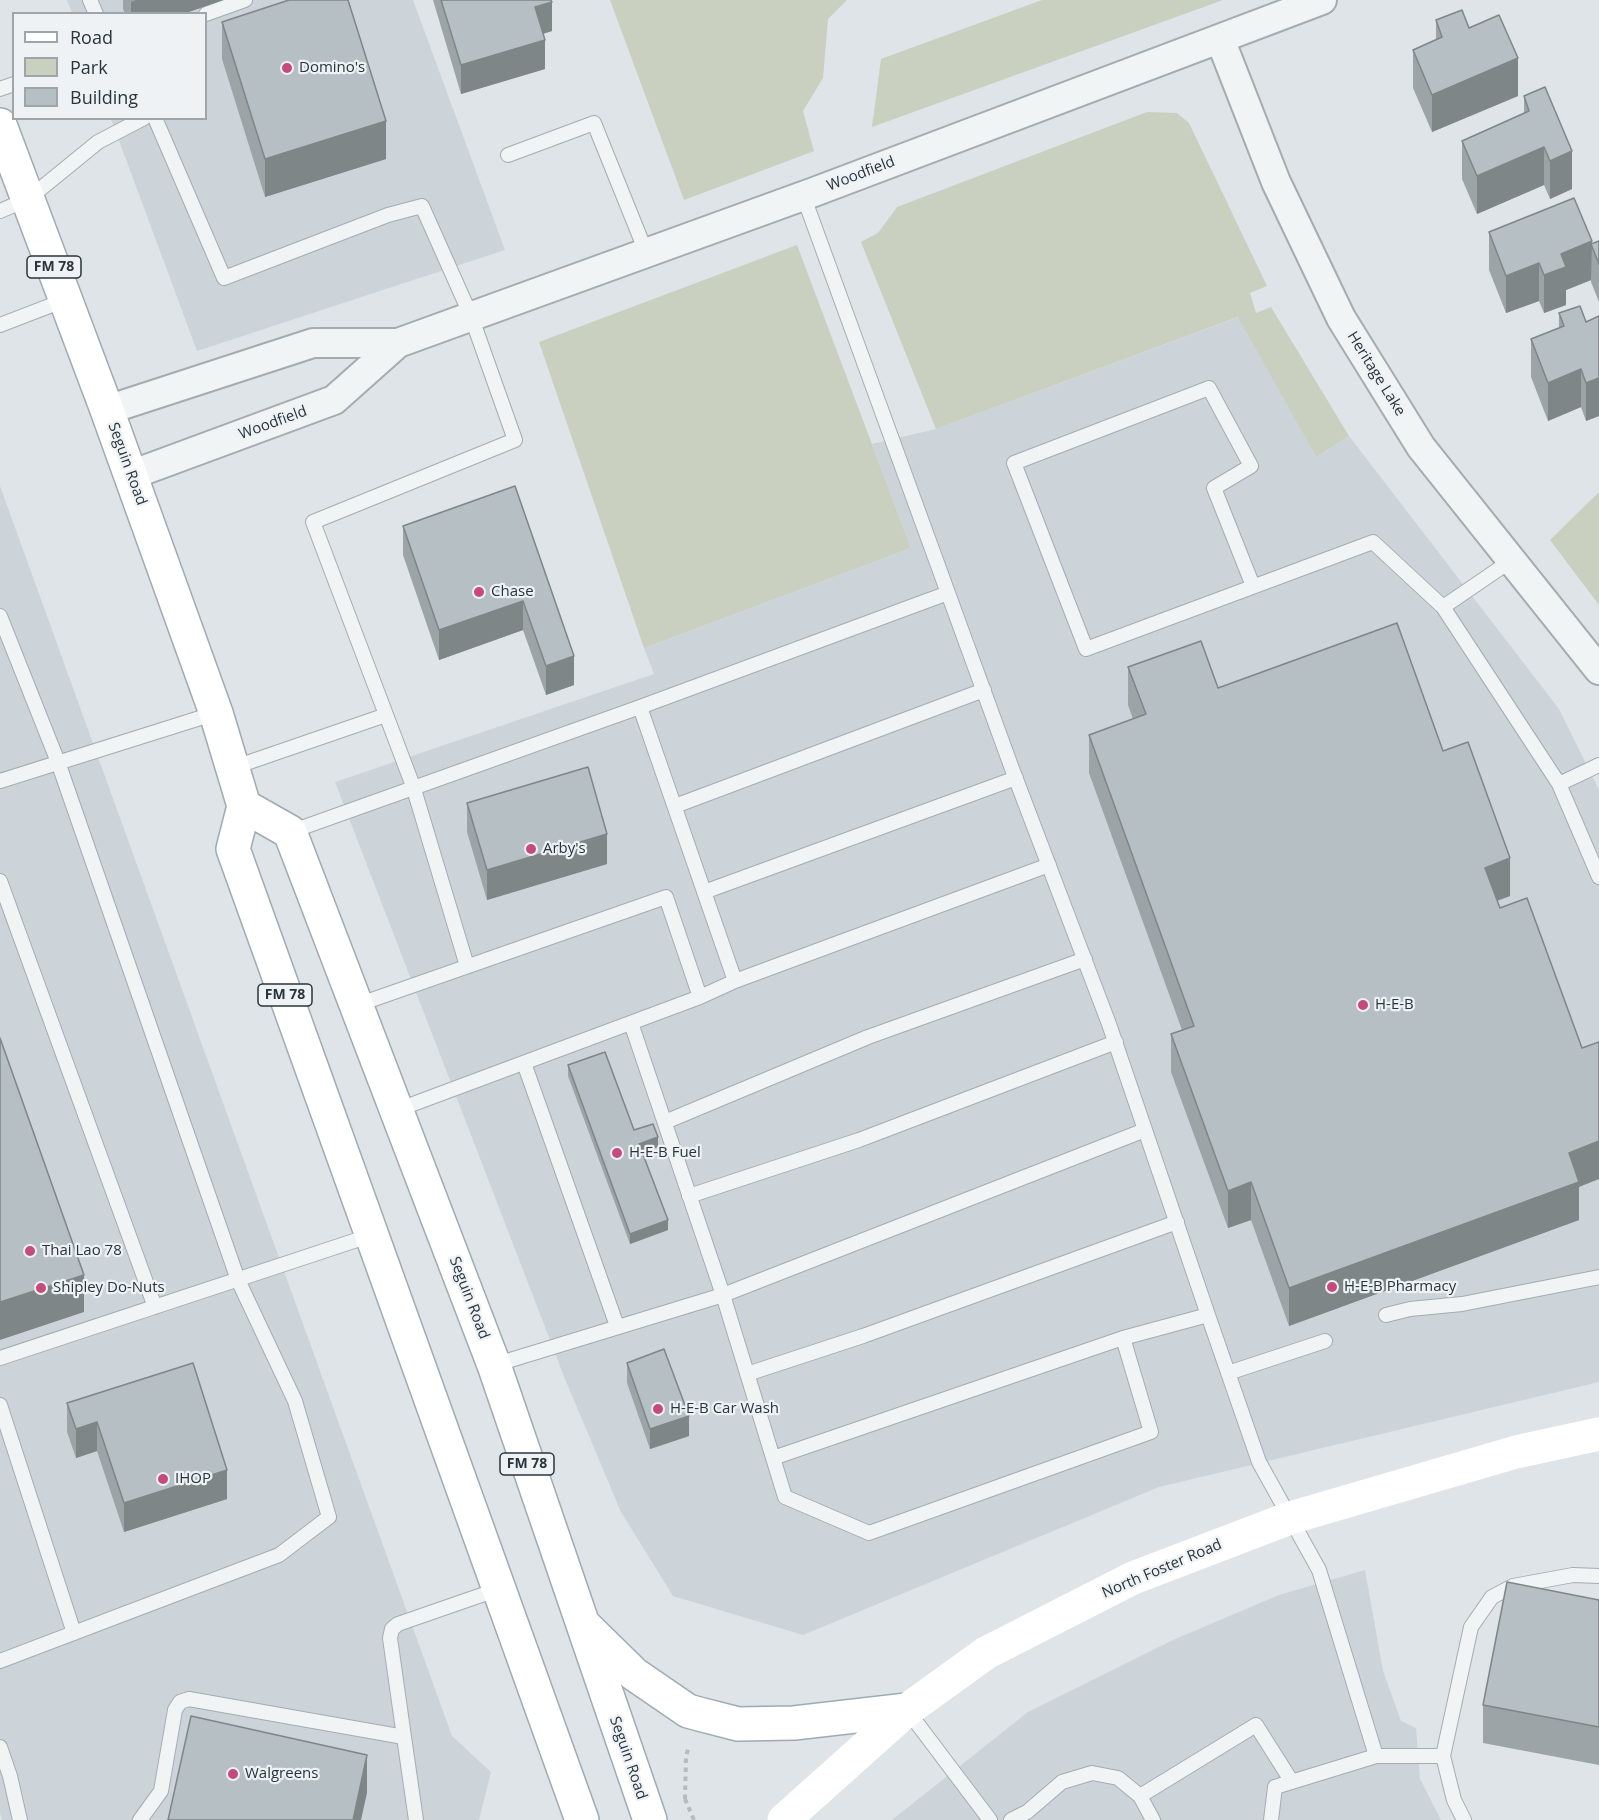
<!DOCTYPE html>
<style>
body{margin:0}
#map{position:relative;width:1599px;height:1820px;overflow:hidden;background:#dee4e7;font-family:"Open Sans",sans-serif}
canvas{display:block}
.legend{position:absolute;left:12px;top:12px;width:195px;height:108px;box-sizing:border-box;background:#eef2f5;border:2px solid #9fa6ab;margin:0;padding:8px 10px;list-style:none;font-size:18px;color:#28353d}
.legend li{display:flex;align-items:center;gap:12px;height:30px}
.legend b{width:30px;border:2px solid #9fa6ab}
</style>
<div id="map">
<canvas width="1599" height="1820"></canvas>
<ul class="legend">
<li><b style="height:8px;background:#fff"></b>Road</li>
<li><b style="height:16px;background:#c9d0c0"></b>Park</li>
<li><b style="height:16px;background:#b6bfc3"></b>Building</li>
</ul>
</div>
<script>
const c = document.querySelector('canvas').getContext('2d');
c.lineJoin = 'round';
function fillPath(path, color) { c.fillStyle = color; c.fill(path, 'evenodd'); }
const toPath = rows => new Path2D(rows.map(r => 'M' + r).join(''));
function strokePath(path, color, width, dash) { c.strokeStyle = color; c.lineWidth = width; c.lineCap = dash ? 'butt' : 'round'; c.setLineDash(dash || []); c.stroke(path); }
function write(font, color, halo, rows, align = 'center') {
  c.font = font + ' "Open Sans",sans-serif'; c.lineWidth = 4.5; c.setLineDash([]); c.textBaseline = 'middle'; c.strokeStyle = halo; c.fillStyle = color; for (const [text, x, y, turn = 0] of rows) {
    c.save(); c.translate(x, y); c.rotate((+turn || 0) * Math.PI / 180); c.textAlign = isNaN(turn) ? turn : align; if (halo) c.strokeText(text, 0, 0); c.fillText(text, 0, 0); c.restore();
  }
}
const built = toPath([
 [67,0,413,0,505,250,197,351,111,119,206,118,206,14,72,13],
 [1239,317,1316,457,1349,436,1559,709,1599,790,1599,1382,1159,1487,803,1635,673,1596,621,1512,565,1379,335,782,654,674,644,648,911,548,872,444,936,429],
 [0,486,452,1736,491,1772,479,1820,2,1820,0,1813],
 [1365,1570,1383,1671,1401,1721,1416,1728,1420,1779,1441,1820,892,1820,1028,1712,1173,1640,1279,1595]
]);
const green = toPath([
 [610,0,847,0,828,19,823,78,803,111,814,151,684,200],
 [1042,0,1223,0,872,127,881,59],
 [1147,112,1177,113,1189,123,1267,286,1250,293,1256,313,1271,307,1349,436,1316,457,1238,317,936,429,861,242,878,233,897,207],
 [797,245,911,548,644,648,539,342],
 [1599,492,1599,605,1550,540]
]);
const path = toPath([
 [685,1799,686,1756,689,1746],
 [685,1799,694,1820]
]);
const service = toPath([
 [90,0,96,14],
 [206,14,245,0],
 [0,89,14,84],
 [155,118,224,278,388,215,422,206,471,316,515,440,313,522,413,786,467,966],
 [508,155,594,123,646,252],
 [803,195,1011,766,1109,1024,1208,1315],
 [0,211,28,199,98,142,144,118],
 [0,325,65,300],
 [1253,586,1214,488,1251,466,1209,388,1014,463,1086,649,1373,542,1443,607,1559,784,1599,877],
 [1443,607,1512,560],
 [0,616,58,762,238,1280,295,1401,329,1517,279,1555,0,1661],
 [640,707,948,593],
 [232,768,386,715],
 [0,781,216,713],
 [1559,784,1599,765],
 [675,806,984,690],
 [290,832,640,707,735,981,700,997,397,1110],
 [0,881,155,1307],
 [704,892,1016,778],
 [735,981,1049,865],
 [357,1005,666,897,700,997],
 [631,1023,723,1295,1145,1130],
 [524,1063,617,1326],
 [665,1122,868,1037,1085,959],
 [689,1196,859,1140,1116,1042],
 [1386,1315,1410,1309,1462,1304,1599,1277],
 [0,1358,372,1235],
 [494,1365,723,1295,785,1497,869,1533,1151,1432,1123,1338,1208,1315,1259,1462,1319,1570,1376,1756],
 [1228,1373,1325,1341],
 [747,1374,863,1336,1177,1222],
 [0,1405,74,1633],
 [773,1458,1123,1338],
 [907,1710,990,1820],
 [404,1737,390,1638,392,1629,398,1624,499,1589],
 [0,1747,10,1776,20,1820],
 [1140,1796,1256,1725,1292,1782],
 [140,1820,161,1791,175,1710,180,1702,189,1699,404,1737,416,1820],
 [1011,1820,1027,1812,1062,1782,1092,1773,1118,1778,1140,1796,1153,1820],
 [1271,1820,1275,1787,1376,1756,1443,1756],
 [1464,1820,1454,1800,1443,1756,1471,1627,1492,1597,1513,1586,1573,1575,1599,1576]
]);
const minor = toPath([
 [1220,39,1276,182,1341,318,1421,447,1599,670],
 [107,410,313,343,398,343,814,192,1322,0],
 [131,475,334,400,398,343]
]);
const secondary = toPath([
 [784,1820,907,1710,986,1653,1133,1578,1290,1518,1516,1452,1599,1434]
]);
const primary = toPath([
 [0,125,107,410,216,713,244,806,233,849,582,1820],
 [244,806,290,832,494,1365,650,1820],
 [585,1626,634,1674,688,1711,699,1714,738,1724,794,1723,907,1710]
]);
const wall = toPath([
 [123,0,223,0,183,14,125,14,123,9],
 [433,0,551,0,552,31,543,34,545,69,461,94],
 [1436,20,1469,28,1518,96,1432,132,1413,88,1413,50,1436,40],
 [222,22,386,159,265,197,222,59],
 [1524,96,1572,189,1550,199,1544,185,1477,214,1462,179,1462,141,1524,113],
 [1489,232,1592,244,1599,241,1599,302,1591,282,1591,280,1566,290,1566,305,1544,313,1539,301,1506,313,1489,270],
 [1559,313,1586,322,1599,316,1599,416,1586,421,1581,407,1548,421,1531,377,1531,339,1559,328],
 [515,486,574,685,546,695,523,630,439,660,403,555,403,526],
 [1128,667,1218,688,1443,751,1510,896,1497,901,1579,1187,1579,1220,1289,1326,1251,1220,1228,1228,1171,1072,1171,1034,1182,1030,1089,773,1089,735,1133,719,1128,705],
 [467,803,607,864,487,900,467,832],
 [568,1065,634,1130,658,1147,642,1152,668,1230,630,1244,568,1076],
 [627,1363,689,1436,650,1449,627,1383],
 [67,1403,227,1499,124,1532,97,1451,76,1458,67,1432],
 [1599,1600,1599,1765,1483,1743,1483,1705]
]);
const shadedWall = toPath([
 [136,0,223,0,183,14,131,14,131,2],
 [552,2,552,31,535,36,535,7],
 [545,40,545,69,461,94,461,65],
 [1518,58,1518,96,1432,132,1432,95],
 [386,121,386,159,265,197,265,159],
 [1544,147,1544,185,1477,214,1477,176],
 [1572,151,1572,189,1550,199,1550,161],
 [1592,241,1591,280,1566,290,1566,305,1544,313,1544,275,1561,254],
 [1539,263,1539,301,1506,313,1506,276],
 [1581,369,1581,407,1548,421,1548,383],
 [1599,378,1599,416,1586,421,1586,383],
 [523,601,523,630,439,660,439,630],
 [574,656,574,685,546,695,546,666],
 [607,834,607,864,487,900,487,870],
 [1510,858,1510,896,1485,905,1485,868],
 [658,1137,658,1147,639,1154,639,1144],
 [1599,1141,1599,1179,1579,1187,1579,1220,1289,1326,1289,1288,1569,1153],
 [1251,1182,1251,1220,1228,1228,1228,1191],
 [668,1220,668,1230,630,1244,630,1234],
 [84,1275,84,1312,0,1340,0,1302],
 [689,1416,689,1436,650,1449,650,1429],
 [97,1422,97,1451,76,1458,76,1429],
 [227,1470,227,1499,124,1532,124,1503],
 [367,1755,367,1793,361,1820,353,1820]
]);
const building = toPath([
 [289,0,348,0,386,121,265,159,222,22,289,0],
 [441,0,551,0,552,2,535,7,545,40,461,65,441,0],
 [1462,10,1469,28,1499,15,1518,58,1432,95,1413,50,1442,37,1436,20,1462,10],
 [1545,87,1572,151,1550,161,1544,147,1477,176,1462,141,1529,111,1524,96,1545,87],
 [1574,198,1592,241,1561,254,1566,267,1544,275,1539,263,1506,276,1489,232,1574,198],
 [1599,241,1599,264,1591,244,1599,241],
 [1580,306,1586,322,1599,316,1599,378,1586,383,1581,369,1548,383,1531,339,1564,326,1559,313,1580,306],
 [515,486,574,656,546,666,523,601,439,630,403,526,515,486],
 [1397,623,1443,751,1468,742,1510,858,1485,868,1500,908,1527,898,1582,1048,1599,1042,1599,1141,1569,1153,1579,1182,1289,1288,1251,1182,1228,1191,1171,1034,1194,1026,1089,735,1146,714,1128,667,1201,641,1218,688,1397,623],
 [588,767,607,834,487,870,467,803,588,767],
 [0,1038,84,1275,0,1302,0,1038],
 [605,1052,634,1130,653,1124,658,1137,639,1144,668,1220,630,1234,568,1065,605,1052],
 [664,1349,689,1416,650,1429,627,1363,664,1349],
 [193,1363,227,1470,124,1503,97,1422,76,1429,67,1403,193,1363],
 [1507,1582,1599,1600,1599,1727,1483,1705,1507,1582],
 [191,1716,367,1755,353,1820,168,1820,191,1716]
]);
const markers = [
 [287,68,6,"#c54a7e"],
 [479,592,6,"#c54a7e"],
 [531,849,6,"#c54a7e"],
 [1363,1005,6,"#c54a7e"],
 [617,1153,6,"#c54a7e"],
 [30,1251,6,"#c54a7e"],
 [1332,1287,6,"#c54a7e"],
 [41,1288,6,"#c54a7e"],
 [658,1409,6,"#c54a7e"],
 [163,1479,6,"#c54a7e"],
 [233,1774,6,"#c54a7e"]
];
const shields = [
 [54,267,54],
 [285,995,54],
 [527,1464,54]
];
const shieldNames = [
 ["FM 78",54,267],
 ["FM 78",285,995],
 ["FM 78",527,1464]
];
const poiNames = [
 ["Domino's",299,68],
 ["Chase",491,592],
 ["Arby's",543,849],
 ["H-E-B",1375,1005],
 ["H-E-B Fuel",629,1153],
 ["Thai Lao 78",42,1251],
 ["H-E-B Pharmacy",1344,1287],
 ["Shipley Do-Nuts",53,1288],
 ["H-E-B Car Wash",670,1409],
 ["IHOP",175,1479],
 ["Walgreens",245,1774]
];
const streetNames = [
 ["Woodfield",861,174,-21],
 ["Heritage Lake",1376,374,58],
 ["Woodfield",273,423,-20],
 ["Seguin Road",127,464,70],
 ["Seguin Road",469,1298,69],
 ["North Foster Road",1162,1569,-23],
 ["Seguin Road",628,1758,71]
];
fillPath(built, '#cdd4d9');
fillPath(green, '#c9d0c0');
strokePath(service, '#a4acb1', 16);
strokePath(minor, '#a4acb1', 32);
strokePath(primary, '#9eabb2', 36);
strokePath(path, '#b5bbbe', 4, [4.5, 4.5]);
strokePath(service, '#f1f4f5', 14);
strokePath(minor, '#f1f4f5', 28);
strokePath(secondary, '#fff', 33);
strokePath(primary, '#fff', 33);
fillPath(wall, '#9da4a8');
fillPath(shadedWall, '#7f8688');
fillPath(building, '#b6bfc3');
strokePath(building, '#7f8688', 1.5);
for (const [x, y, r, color] of markers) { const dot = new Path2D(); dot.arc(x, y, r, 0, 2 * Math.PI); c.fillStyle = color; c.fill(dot); strokePath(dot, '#eef2f5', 2); }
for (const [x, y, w] of shields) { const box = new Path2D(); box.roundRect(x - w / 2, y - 11, w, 22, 4.5); c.fillStyle = '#eef2f5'; c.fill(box); strokePath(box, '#28353d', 1.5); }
write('bold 14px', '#28353d', null, shieldNames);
write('15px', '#28353d', '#eef2f5', poiNames, 'left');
write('15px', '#28353d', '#eef2f5', streetNames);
</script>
